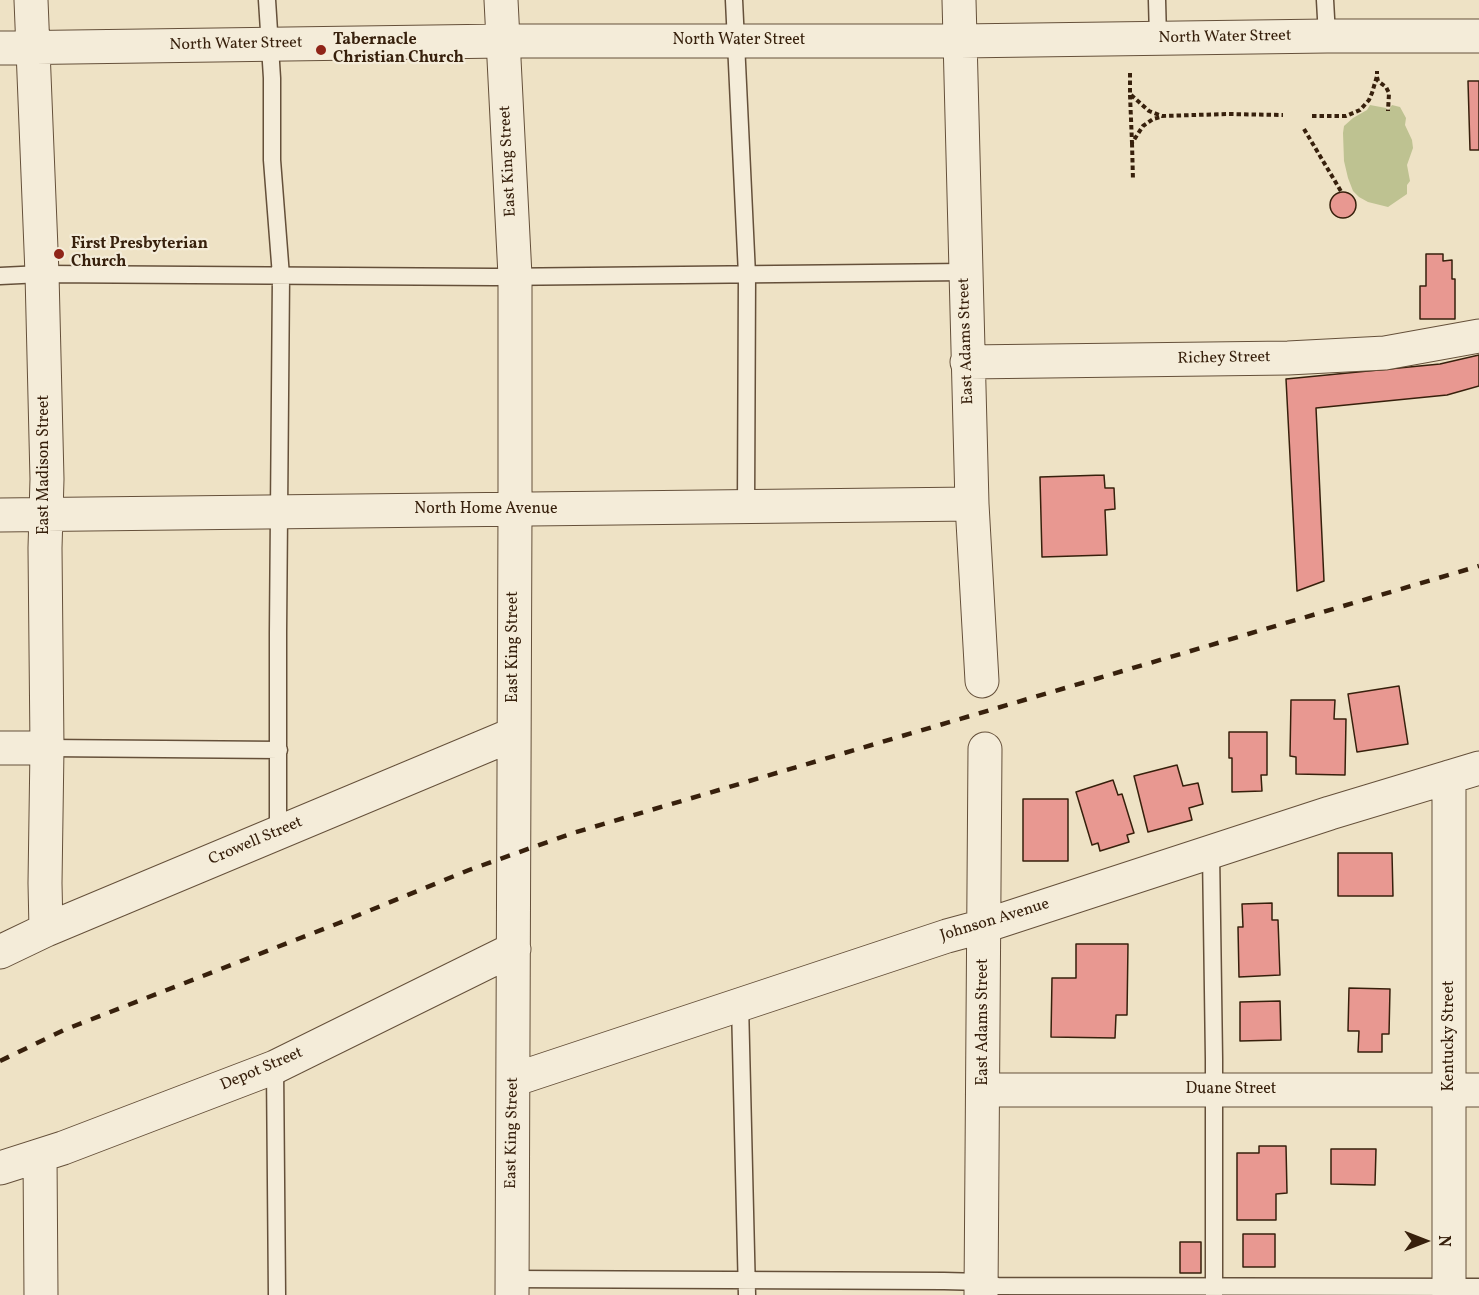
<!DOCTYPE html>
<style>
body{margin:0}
#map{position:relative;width:1479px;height:1295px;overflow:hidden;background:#eee2c5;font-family:Vollkorn,serif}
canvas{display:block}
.north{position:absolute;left:1395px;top:1211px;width:60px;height:60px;-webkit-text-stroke:4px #f4ecd9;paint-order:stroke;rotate:90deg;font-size:16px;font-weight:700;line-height:24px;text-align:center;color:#37200c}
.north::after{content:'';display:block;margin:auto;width:21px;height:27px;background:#37200c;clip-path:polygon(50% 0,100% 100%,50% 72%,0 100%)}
</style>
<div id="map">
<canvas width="1479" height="1295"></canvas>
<div class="north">N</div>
</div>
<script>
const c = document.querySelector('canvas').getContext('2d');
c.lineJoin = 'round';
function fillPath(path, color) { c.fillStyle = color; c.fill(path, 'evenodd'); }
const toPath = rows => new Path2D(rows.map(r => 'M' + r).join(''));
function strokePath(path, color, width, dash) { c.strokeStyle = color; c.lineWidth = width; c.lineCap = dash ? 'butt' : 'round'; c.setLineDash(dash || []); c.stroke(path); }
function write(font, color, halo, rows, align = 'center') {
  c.font = font + ' Vollkorn,serif'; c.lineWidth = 4.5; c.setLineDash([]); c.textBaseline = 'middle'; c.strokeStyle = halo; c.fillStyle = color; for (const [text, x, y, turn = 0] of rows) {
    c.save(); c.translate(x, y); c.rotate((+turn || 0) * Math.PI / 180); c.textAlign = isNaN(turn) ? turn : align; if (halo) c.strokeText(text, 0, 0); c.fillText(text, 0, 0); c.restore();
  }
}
const green = toPath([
 [1370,105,1386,108,1388,111,1392,105,1400,107,1406,118,1405,125,1412,140,1413,148,1407,165,1410,181,1407,185,1407,194,1388,207,1368,202,1359,197,1353,191,1348,178,1344,161,1343,133,1344,126,1353,118,1367,110]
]);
const building = toPath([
 [1468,81,1479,81,1479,150,1470,150,1468,81],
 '1330 205a13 13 0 1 1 26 0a13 13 0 1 1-26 0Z',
 [1426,254,1443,254,1443,261,1452,260,1452,279,1455,279,1455,319,1420,319,1420,286,1426,286,1426,254],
 [1479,355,1479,386,1447,395,1316,408,1324,581,1297,591,1286,379,1440,364,1479,355],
 [1104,475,1105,488,1114,488,1115,509,1105,510,1107,555,1042,557,1040,477,1104,475],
 [1399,686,1408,744,1357,752,1348,694,1399,686],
 [1291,700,1335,700,1334,719,1346,719,1345,775,1296,774,1296,757,1290,756,1291,700],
 [1229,732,1267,732,1267,775,1261,775,1262,791,1232,792,1232,758,1229,758,1229,732],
 [1177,765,1183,786,1198,783,1203,804,1189,808,1192,820,1148,832,1134,776,1177,765],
 [1113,780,1118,795,1122,794,1134,833,1127,835,1129,842,1100,851,1098,843,1092,845,1076,792,1113,780],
 [1023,799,1068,799,1068,861,1023,861,1023,799],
 [1338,853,1392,853,1393,896,1338,896,1338,853],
 [1272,903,1272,920,1278,920,1280,975,1239,977,1238,927,1243,927,1242,904,1272,903],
 [1076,944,1128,944,1127,1015,1116,1015,1115,1038,1051,1037,1052,978,1076,978,1076,944],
 [1349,988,1390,989,1389,1034,1382,1034,1382,1052,1358,1052,1359,1031,1348,1031,1349,988],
 [1280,1001,1281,1040,1240,1041,1240,1002,1280,1001],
 [1259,1146,1286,1146,1287,1193,1276,1194,1276,1220,1237,1220,1237,1153,1259,1153,1259,1146],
 [1331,1149,1376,1149,1375,1185,1331,1184,1331,1149],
 [1243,1234,1275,1234,1275,1267,1243,1267,1243,1234],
 [1180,1242,1201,1242,1201,1273,1180,1273,1180,1242]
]);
const path = toPath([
 [1130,73,1130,94,1149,111,1162,116,1227,114,1283,115],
 [1377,77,1378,81,1386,87,1389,93,1388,111],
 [1130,95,1132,143,1143,126,1153,119,1161,117],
 [1312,116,1346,116,1360,110,1369,100,1372,93,1377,76,1377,71],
 [1304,129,1342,193],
 [1132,143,1133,180]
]);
const lane = toPath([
 [267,0,272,78,272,160,281,276,278,632,278,833],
 [734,0,747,275,746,506],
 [1157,0,1158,38],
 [1325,0,1327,36],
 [0,276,42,274,494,277,965,272],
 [47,748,279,750],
 [1211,852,1214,1059,1214,1295],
 [740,1004,747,1295],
 [275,1067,277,1295],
 [511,1279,944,1281,982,1282,997,1286,1479,1287]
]);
const street = toPath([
 [31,0,42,274,47,479,45,548,47,748,45,883,46,930],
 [501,0,515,276,515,510,512,1295],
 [959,0,972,504,982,681],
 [0,48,503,41,960,41,1327,36,1479,36],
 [967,362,1288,358,1385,353,1479,336],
 [0,515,972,504],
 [0,748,47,748],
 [0,952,46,930,514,734],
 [513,1080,947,936,984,926,1330,813,1479,768],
 [983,1090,1479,1090],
 [40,1156,41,1295],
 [0,1168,63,1148,275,1067,514,949],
 [981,1295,985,749],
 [1449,1295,1449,777]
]);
const rail = toPath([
 [0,1061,64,1030,339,923,469,870,573,833,1479,566]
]);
const markers = [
 [321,50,6,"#8f2418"],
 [59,254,6,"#8f2418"]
];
const streetNames = [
 ["North Water Street",1225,38,-1],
 ["North Water Street",739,41],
 ["North Water Street",236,45,-1],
 ["East King Street",509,161,-93],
 ["East Adams Street",967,341,-92],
 ["Richey Street",1224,359,-1],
 ["East Madison Street",45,465,-90],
 ["North Home Avenue",486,510],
 ["East King Street",514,647,-90],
 ["Crowell Street",256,842,-23],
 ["Johnson Avenue",995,921,-17],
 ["East Adams Street",984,1022,-90],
 ["Kentucky Street",1450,1036,-90],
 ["Depot Street",262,1070,-23],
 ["Duane Street",1231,1090],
 ["East King Street",513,1133,-89]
];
const poiNames = [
 ["Tabernacle",333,41],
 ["Christian Church",333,59],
 ["First Presbyterian",71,245],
 ["Church",71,263]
];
fillPath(green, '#bec291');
fillPath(building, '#e89891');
strokePath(building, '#37200c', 1.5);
strokePath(lane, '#65503a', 19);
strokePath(street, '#65503a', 35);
strokePath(path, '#37200c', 4, [4.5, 3]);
strokePath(lane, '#f4ecd9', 16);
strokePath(street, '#f4ecd9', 33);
strokePath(rail, '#37200c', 4.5, [10, 10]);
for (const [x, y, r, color] of markers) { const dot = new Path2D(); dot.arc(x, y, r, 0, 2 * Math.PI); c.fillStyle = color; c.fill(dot); strokePath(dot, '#f4ecd9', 2); }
write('16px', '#37200c', '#f4ecd9', streetNames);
write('bold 16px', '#37200c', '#f4ecd9', poiNames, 'left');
</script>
